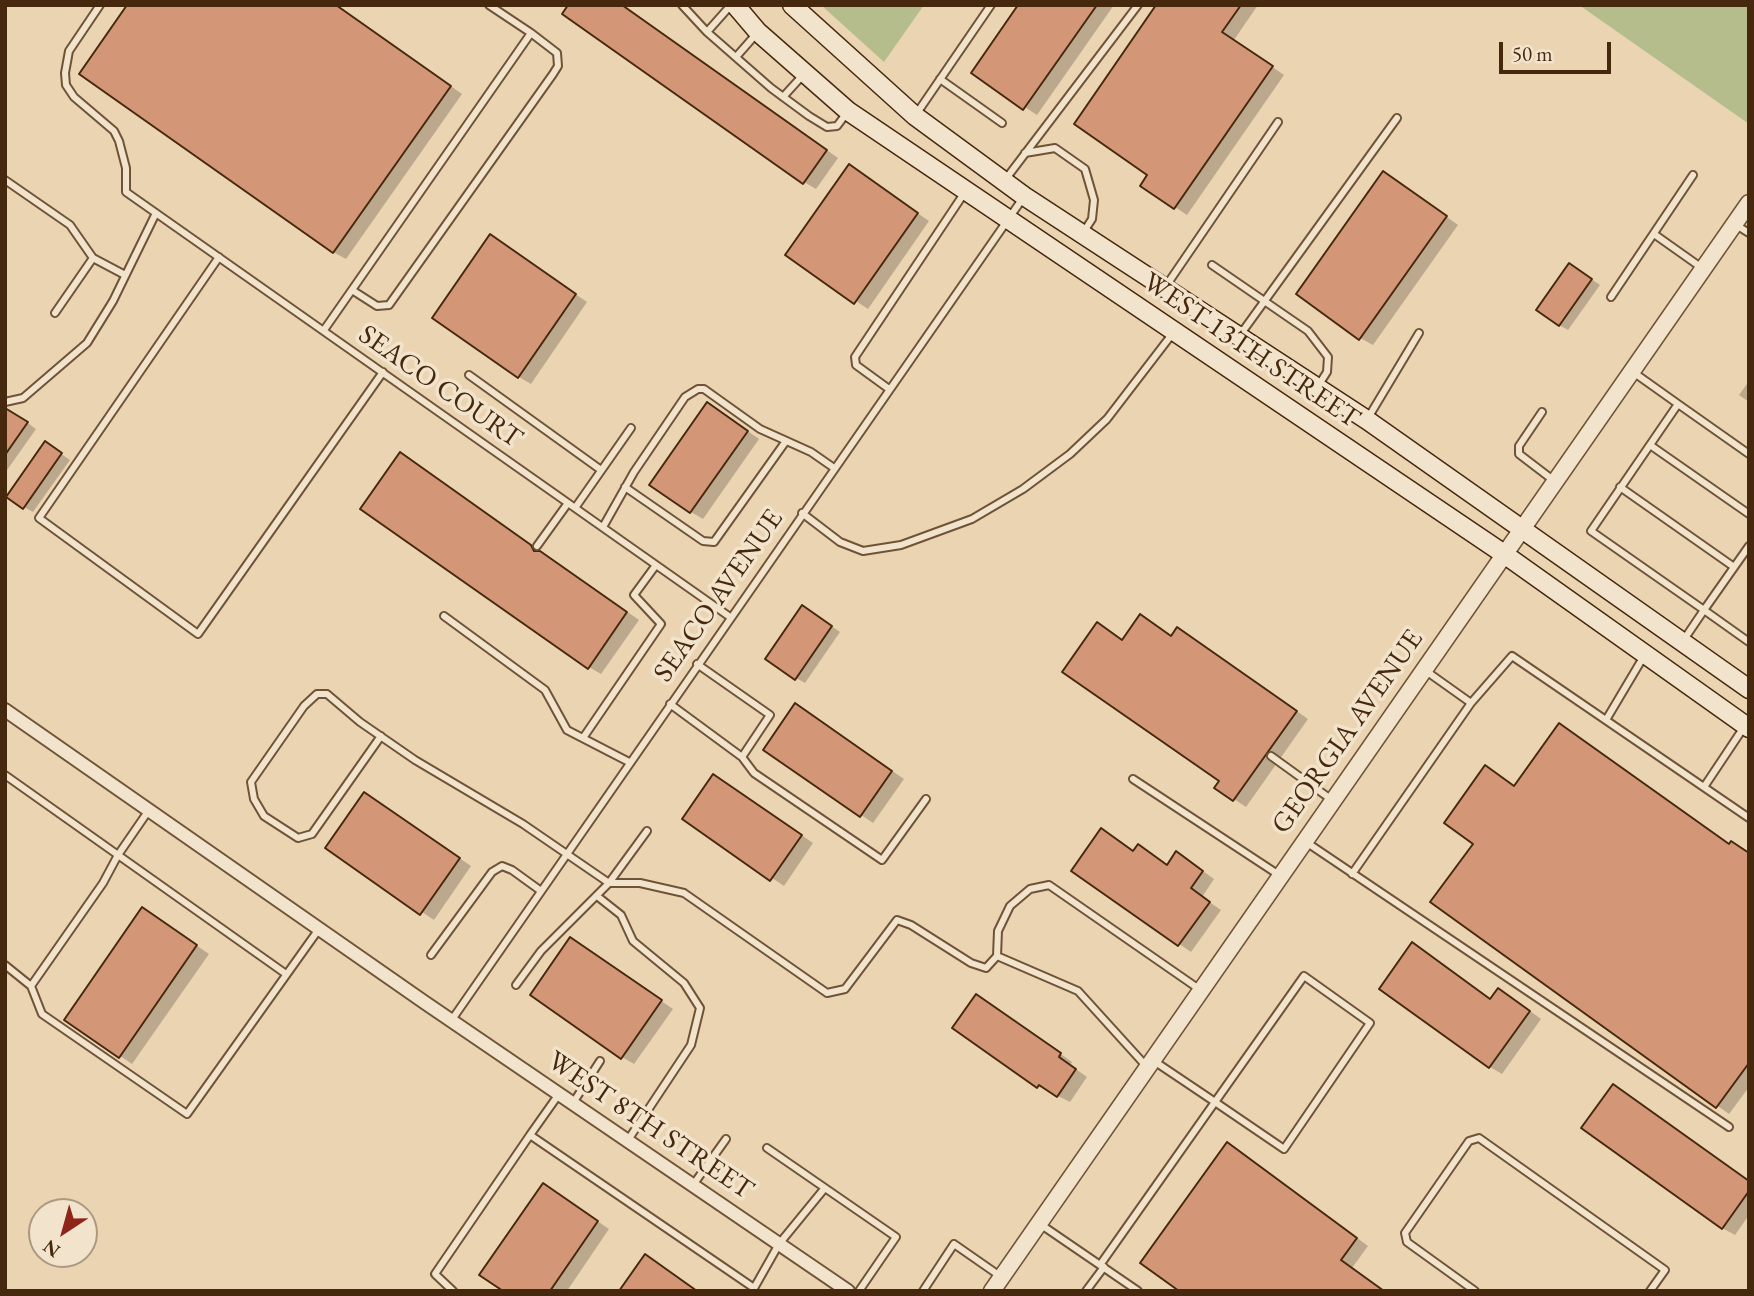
<!DOCTYPE html>
<style>
body{margin:0}
#map{position:relative;width:1754px;height:1296px;overflow:hidden;background:#ebd4b1;font-family:"EB Garamond",serif}
canvas{display:block}
.frame{position:absolute;inset:0;border:7px solid #46280e;pointer-events:none}
.north{position:absolute;left:28px;top:1198px;width:70px;height:70px;box-sizing:border-box;background:#f2e3cc;border:2px solid #ad9880;border-radius:50%;rotate:216deg;font-size:19px;font-weight:700;line-height:28px;text-align:center;color:#46280e}
.north::after{content:'';display:block;margin:auto;width:24px;height:32px;background:#8f2418;clip-path:polygon(50% 0,100% 100%,50% 72%,0 100%)}
.scale{position:absolute;left:1499px;top:42px;width:112px;height:32px;box-sizing:border-box;border:4px solid #46280e;border-top:0;padding-left:9px;font-size:21px;line-height:24px;white-space:nowrap;color:#46280e;-webkit-text-stroke:5px #f2e3cc;paint-order:stroke}
</style>
<div id="map">
<canvas width="1754" height="1296"></canvas>
<div class="frame"></div>
<div class="north">N</div>
<div class="scale">50 m</div>
</div>
<script>
const c = document.querySelector('canvas').getContext('2d');
c.lineJoin = 'round';
function fillPath(path, color) { c.fillStyle = color; c.fill(path, 'evenodd'); }
const toPath = rows => new Path2D(rows.map(r => 'M' + r).join(''));
function strokePath(path, color, width, dash) { c.strokeStyle = color; c.lineWidth = width; c.lineCap = dash ? 'butt' : 'round'; c.setLineDash(dash || []); c.stroke(path); }
function write(font, color, halo, rows, align = 'center') {
  c.font = font + ' "EB Garamond",serif'; c.lineWidth = 7; c.setLineDash([]); c.textBaseline = 'middle'; c.strokeStyle = halo; c.fillStyle = color; for (const [text, x, y, turn = 0] of rows) {
    c.save(); c.translate(x, y); c.rotate((+turn || 0) * Math.PI / 180); c.textAlign = isNaN(turn) ? turn : align; if (halo) c.strokeText(text, 0, 0); c.fillText(text, 0, 0); c.restore();
  }
}
const green = toPath([
 [821,5,924,5,884,62],
 [1579,5,1749,5,1749,124]
]);
const shadow = toPath([
 [336,5,462,94,346,259,333,252],
 [621,5,838,158,816,189,804,182],
 [1021,5,1114,5,1037,115,973,73],
 [1158,5,1258,5,1234,40,1284,75,1187,215,1142,185,1150,174],
 [861,174,929,221,868,309,787,255],
 [1396,180,1458,225,1373,345,1360,338],
 [502,244,587,302,531,384,519,377],
 [1578,270,1600,285,1568,330,1559,325],
 [1749,381,1749,402,1739,395],
 [720,412,759,439,703,519,691,512],
 [18,416,36,429,5,473,5,417],
 [54,449,70,460,33,512,24,507],
 [412,462,639,620,601,674,589,667],
 [812,612,840,632,805,683,796,678],
 [1190,636,1308,719,1246,807,1216,787,1221,781,1124,641],
 [808,713,904,779,873,823,765,750],
 [1560,725,1730,845,1749,854,1749,1087,1729,1114,1433,902,1475,843,1486,767,1516,787],
 [726,783,813,843,784,886,684,819],
 [365,794,471,866,434,920,327,848],
 [1134,852,1168,866,1189,861,1214,879,1202,897,1221,910,1191,952,1073,871],
 [155,917,209,954,132,1064,67,1020],
 [571,939,673,1009,634,1064,622,1057],
 [1425,952,1491,1000,1511,997,1541,1019,1502,1074,1490,1067],
 [989,1003,1072,1062,1070,1065,1087,1077,1070,1102,1038,1086],
 [1240,1152,1368,1246,1352,1268,1384,1291,1184,1291],
 [1749,1182,1749,1215,1735,1235,1722,1228],
 [555,1192,609,1229,567,1291,506,1291]
]);
const building = toPath([
 [127,5,336,5,451,86,333,253,79,74,127,5],
 [568,5,622,5,827,150,803,184,562,14,568,5],
 [1018,5,1097,5,1023,110,971,73,1018,5],
 [1156,5,1241,5,1222,32,1273,66,1174,209,1140,186,1147,175,1074,124,1156,5],
 [849,164,918,213,854,304,785,255,849,164],
 [1383,171,1447,216,1359,340,1296,294,1383,171],
 [490,234,576,294,518,378,432,318,490,234],
 [1569,263,1592,279,1559,326,1536,310,1569,263],
 [707,402,748,431,690,513,649,485,707,402],
 [5,408,28,422,5,455,5,408],
 [45,441,62,453,23,509,6,497,45,441],
 [400,452,531,545,534,551,540,551,627,612,588,669,360,509,400,452],
 [802,605,832,626,795,680,765,659,802,605],
 [1140,614,1171,636,1177,627,1297,711,1233,801,1214,788,1219,781,1062,672,1097,622,1122,640,1140,614],
 [795,703,892,771,860,817,763,750,795,703],
 [1559,723,1729,844,1731,841,1749,853,1749,1063,1716,1108,1430,902,1473,844,1444,823,1485,765,1514,786,1559,723],
 [713,774,802,835,770,881,682,819,713,774],
 [364,792,460,858,420,915,325,848,364,792],
 [1101,828,1133,851,1138,844,1167,865,1176,851,1203,871,1191,888,1210,902,1178,946,1071,871,1101,828],
 [142,907,197,945,119,1058,64,1020,142,907],
 [570,937,662,1000,621,1059,530,995,570,937],
 [1412,942,1490,999,1498,988,1530,1011,1489,1068,1379,989,1412,942],
 [976,994,1061,1053,1059,1057,1076,1069,1057,1097,1039,1085,1037,1088,952,1028,976,994],
 [1613,1084,1749,1181,1749,1191,1722,1229,1581,1128,1613,1084],
 [1227,1142,1357,1238,1341,1260,1384,1291,1179,1291,1140,1263,1227,1142],
 [543,1183,598,1221,550,1291,503,1291,479,1275,543,1183],
 [645,1254,697,1291,619,1291,645,1254]
]);
const service = toPath([
 [100,5,69,51,65,73,66,85,74,97,114,131,119,141,126,168,126,192,730,617],
 [682,5,707,32,771,88,809,116,827,127,837,126,846,114],
 [707,32,731,5],
 [736,57,758,32],
 [940,79,1002,123],
 [783,97,803,75],
 [917,113,991,5],
 [1025,153,1055,148,1085,169,1094,200,1092,219,1083,233],
 [5,180,70,225,93,258,125,275],
 [1005,180,1138,5],
 [1736,225,1749,233],
 [1654,234,1702,268],
 [219,257,39,518,198,634,383,372],
 [1212,265,1308,331,1328,357,1327,372,1318,386],
 [1166,286,1278,122],
 [352,290,377,306,389,305,553,74,558,66,557,53,531,33],
 [1611,297,1693,175],
 [55,313,93,258],
 [324,330,531,33,489,5],
 [1240,335,1397,118],
 [1633,372,1678,404,1591,531,1704,610,1683,641],
 [469,375,601,470],
 [889,389,856,365,855,357,965,192],
 [5,402,23,398,87,343,113,301,156,213],
 [1678,404,1749,454],
 [1542,412,1519,446,1519,454,1553,480],
 [1368,418,1419,333],
 [1650,445,1749,514],
 [625,487,703,541,714,542,786,441],
 [1620,487,1734,567],
 [575,508,631,428],
 [802,513,840,542,863,551,901,545,972,519,1023,489,1070,454,1107,419,1173,333],
 [603,527,634,472,685,397,698,389,704,389,760,429,811,452,834,468],
 [537,546,568,503],
 [1749,546,1704,610,1749,642],
 [444,616,545,690,567,730,629,762],
 [697,664,770,715,742,757],
 [1471,703,1512,656,1749,818],
 [670,704,742,757,754,773,882,860,926,799],
 [1606,720,1644,656],
 [381,736,312,834,298,838,264,816,254,799,251,782,304,706,317,694,327,694,360,722,415,760,523,824,609,883,640,883,684,893,827,993,845,989,897,920,911,925,971,963,986,968,997,956,1078,991,1147,1067],
 [583,738,661,624,634,595,656,565],
 [1271,756,1332,800],
 [5,775,118,855,149,810],
 [1133,779,1279,875],
 [1704,787,1744,727],
 [1306,842,1729,1127],
 [1352,874,1471,703,1426,671],
 [597,896,621,915,633,941,684,983,700,1008,691,1045,628,1140],
 [431,955,492,872,502,866,512,870,541,891],
 [997,956,998,931,1010,906,1030,889,1049,885,1199,989],
 [5,965,31,986,42,1014,187,1114,319,929],
 [516,985,541,951,609,883,647,831],
 [31,986,103,883,118,855,286,974],
 [451,1021,1023,198],
 [559,1094,530,1135,754,1288],
 [573,1103,600,1061],
 [767,1148,896,1237,859,1291],
 [693,1185,726,1139],
 [1040,1224,1138,1291],
 [1100,1265,1215,1102,1304,976,1370,1023,1284,1149,1215,1102,1154,1061],
 [753,1290,779,1244,824,1189],
 [453,1291,435,1274,530,1135],
 [923,1291,954,1244,1000,1276],
 [1086,1291,1104,1267],
 [1475,1291,1407,1242,1405,1233,1469,1141,1479,1138,1665,1270,1650,1291]
]);
const minor = toPath([
 [5,710,424,1002,848,1291]
]);
const tertiary = toPath([
 [992,1291,1749,203]
]);
const secondary = toPath([
 [735,5,758,32,848,111,1504,554,1749,728],
 [792,5,915,116,1024,196,1367,420,1749,689]
]);
const streetNames = [
 ["WEST 13TH STREET",1251,351,34],
 ["SEACO COURT",440,387,35],
 ["SEACO AVENUE",719,596,-55],
 ["GEORGIA AVENUE",1348,732,-55],
 ["WEST 8TH STREET",650,1126,34]
];
fillPath(green, '#b5bd8d');
fillPath(shadow, '#0003');
fillPath(building, '#d39676');
strokePath(building, '#46280e', 2);
strokePath(service, '#6f5337', 10);
strokePath(minor, '#6f5337', 16);
strokePath(tertiary, '#6f5337', 19);
strokePath(secondary, '#46280e', 21);
strokePath(service, '#f2e3cc', 6);
strokePath(minor, '#f2e3cc', 12);
strokePath(tertiary, '#f2e3cc', 16);
strokePath(secondary, '#f2e3cc', 18);
write('28px', '#46280e', '#f2e3cc', streetNames);
</script>
